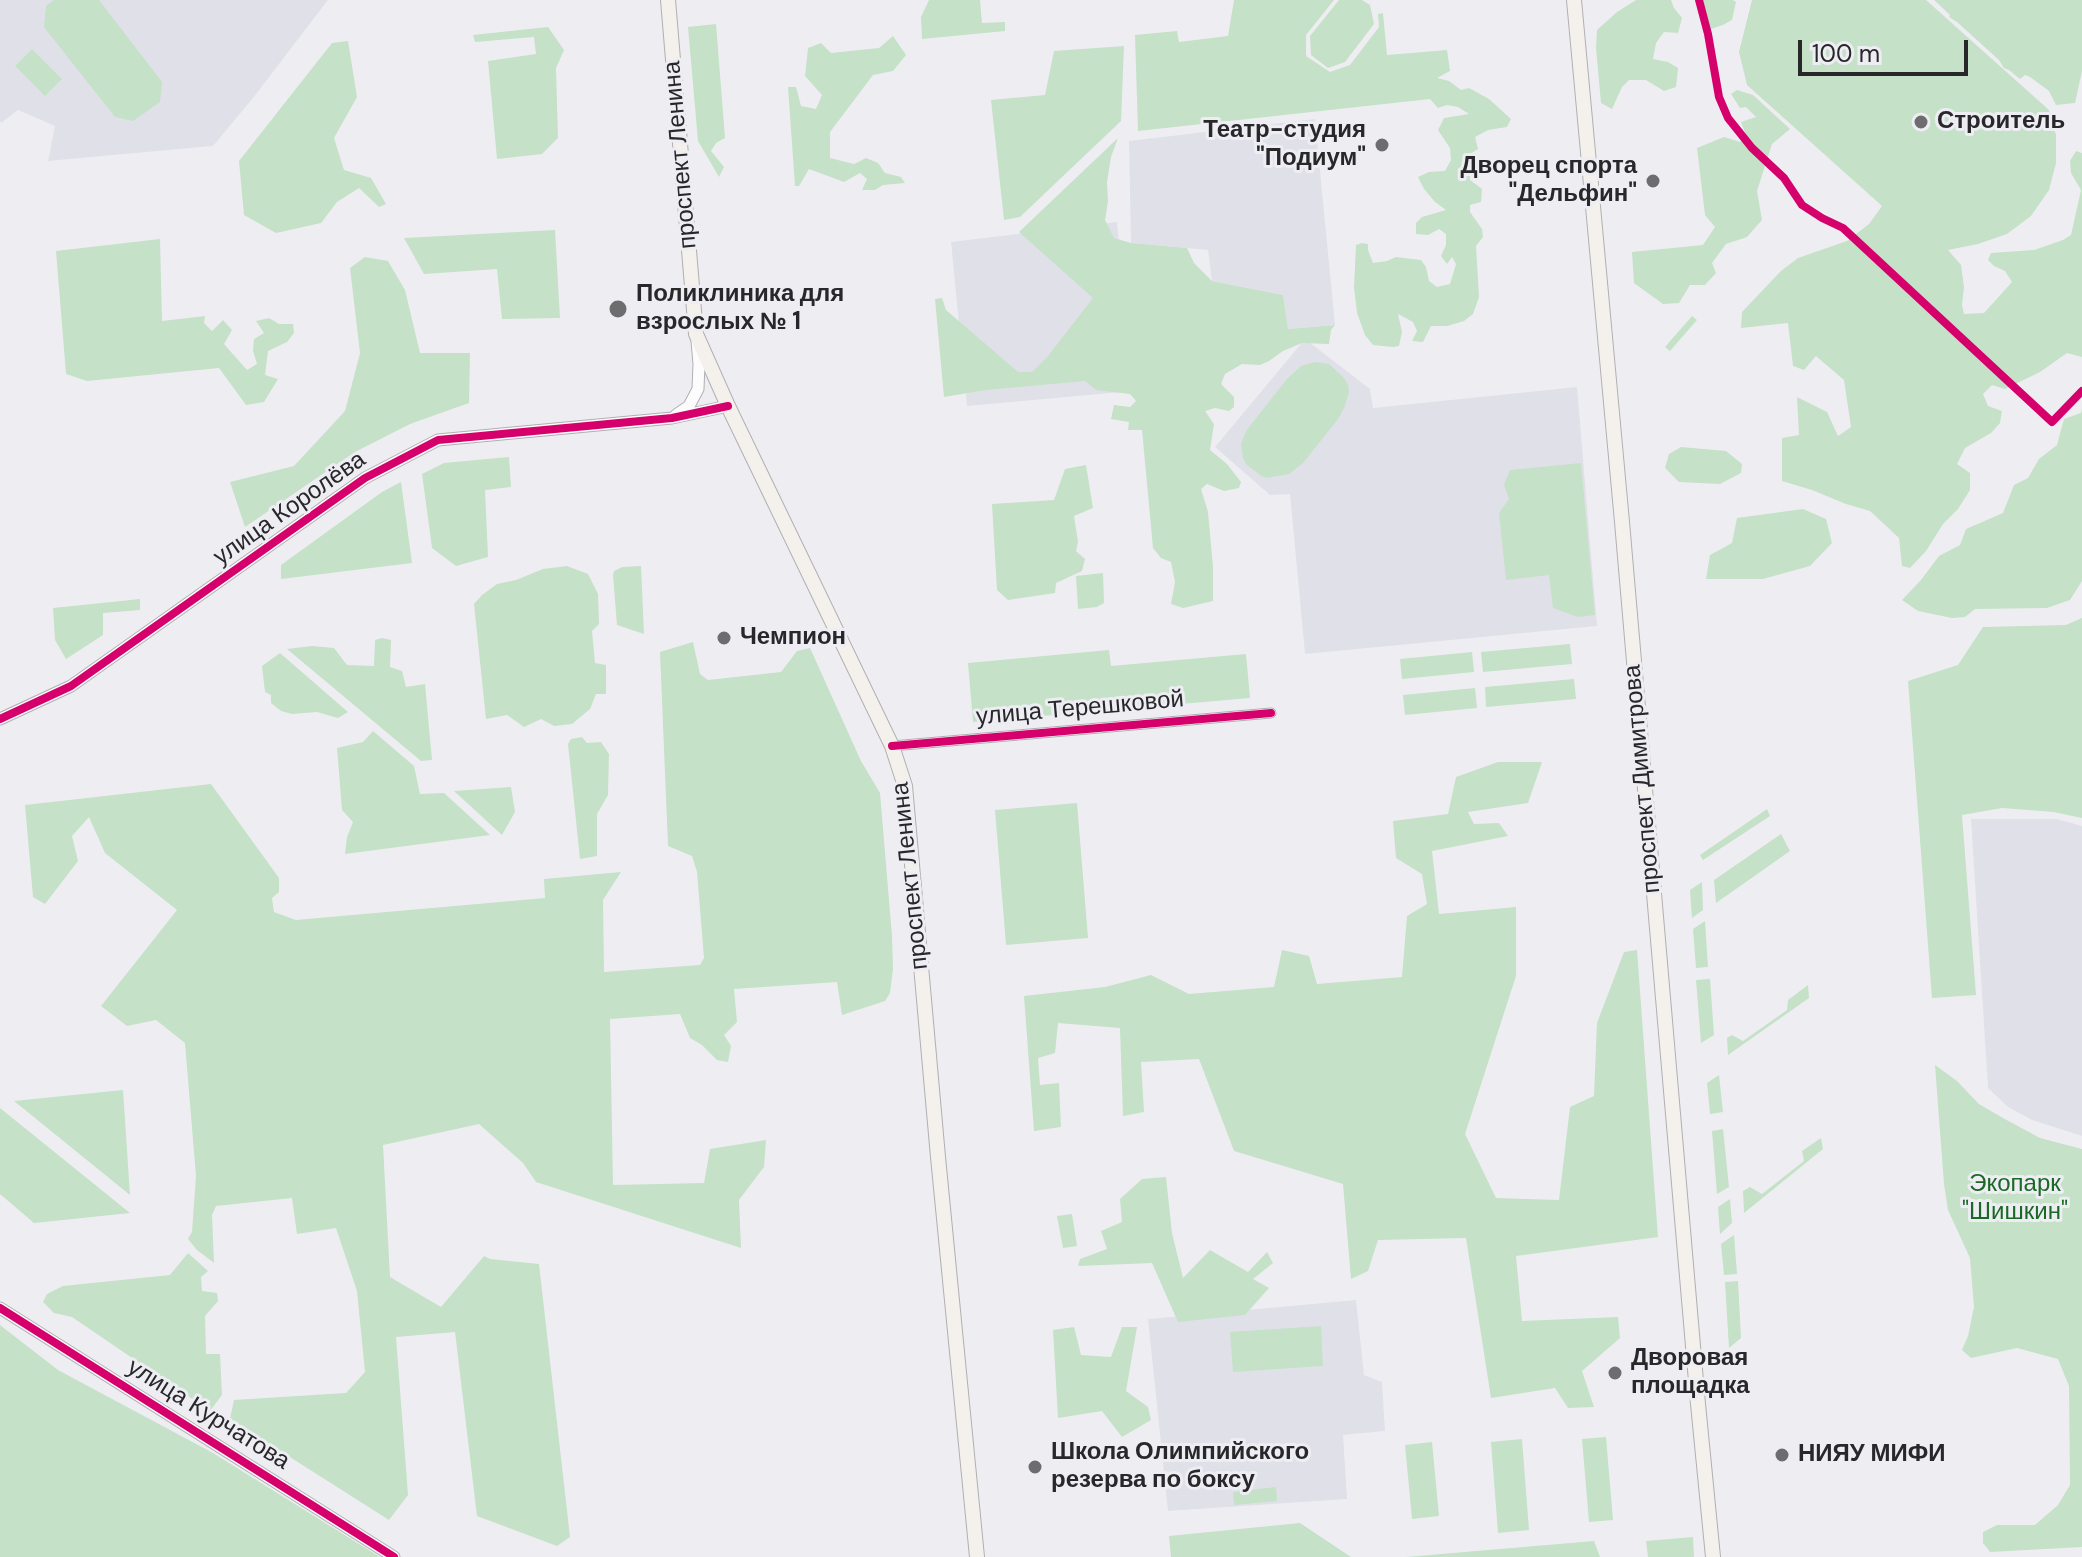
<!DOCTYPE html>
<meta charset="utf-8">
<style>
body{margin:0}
#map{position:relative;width:2082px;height:1557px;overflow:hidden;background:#eeeef2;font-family:"DM Sans",sans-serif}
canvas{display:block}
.scale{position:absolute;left:1798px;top:40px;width:170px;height:36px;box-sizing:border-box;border:4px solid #28282a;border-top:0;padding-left:10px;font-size:24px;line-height:28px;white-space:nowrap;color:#28282a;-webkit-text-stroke:6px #ededf3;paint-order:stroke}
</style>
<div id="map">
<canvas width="2082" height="1557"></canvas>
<div class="scale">100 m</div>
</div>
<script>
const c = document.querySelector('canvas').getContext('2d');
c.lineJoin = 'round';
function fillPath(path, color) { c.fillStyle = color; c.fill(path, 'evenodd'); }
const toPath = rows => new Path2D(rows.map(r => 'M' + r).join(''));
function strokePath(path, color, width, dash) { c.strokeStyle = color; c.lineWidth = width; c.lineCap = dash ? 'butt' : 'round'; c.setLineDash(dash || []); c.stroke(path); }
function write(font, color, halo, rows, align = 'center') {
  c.font = font + ' "DM Sans",sans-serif'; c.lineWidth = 6; c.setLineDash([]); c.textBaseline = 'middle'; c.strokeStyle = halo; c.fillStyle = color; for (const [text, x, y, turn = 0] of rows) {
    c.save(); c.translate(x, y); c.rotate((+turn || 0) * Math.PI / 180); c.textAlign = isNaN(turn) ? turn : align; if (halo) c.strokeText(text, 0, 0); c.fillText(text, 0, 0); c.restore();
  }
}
const built = toPath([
 [0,0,328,0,253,98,213,146,48,161,55,126,18,110,1,123,0,121],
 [1315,119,1335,325,1288,329,1283,295,1212,281,1208,250,1131,243,1129,141],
 [1117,222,1133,391,967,406,951,242],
 [1305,339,1370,389,1373,408,1577,387,1597,626,1305,654,1290,494,1270,495,1215,447],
 [1971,819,2057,819,2082,826,2082,1136,2032,1120,2008,1107,1988,1088],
 [1356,1300,1364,1375,1382,1382,1385,1431,1343,1435,1347,1499,1168,1511,1148,1319]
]);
const green = toPath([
 [54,0,99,0,162,82,160,102,133,121,115,117,44,27,46,6],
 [929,0,980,0,982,23,1005,22,1005,31,922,39,921,17],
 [1234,0,1334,0,1306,35,1306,56,1330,72,1350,65,1379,27,1378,14,1383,13,1387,55,1447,50,1450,71,1437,78,1449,81,1461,90,1469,88,1489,99,1511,119,1507,127,1488,130,1475,137,1478,149,1470,154,1470,180,1482,189,1481,202,1470,205,1470,212,1482,229,1483,237,1476,246,1479,297,1473,314,1464,321,1447,326,1431,326,1423,342,1412,341,1417,331,1413,322,1398,314,1402,332,1399,346,1393,347,1373,345,1365,335,1357,313,1354,287,1356,245,1362,243,1368,244,1368,250,1373,263,1387,261,1396,257,1421,260,1426,267,1429,281,1437,287,1450,284,1456,264,1452,257,1447,264,1441,256,1446,245,1446,234,1439,229,1428,235,1416,234,1416,223,1422,217,1446,210,1435,202,1424,189,1418,177,1429,172,1445,171,1451,160,1450,148,1438,130,1444,118,1469,114,1458,107,1447,105,1438,108,1430,99,1138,131,1135,35,1177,31,1179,42,1228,36],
 [1339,0,1362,0,1370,5,1374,24,1345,62,1328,68,1311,55,1310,36],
 [1636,0,1671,0,1674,8,1682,18,1678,33,1664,32,1656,43,1653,59,1668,62,1678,68,1676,87,1664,91,1646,80,1629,80,1622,87,1612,109,1601,103,1596,48,1597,30,1617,12],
 [1703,0,1733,0,1736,2,1732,20,1723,25,1711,29,1708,27],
 [1752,0,1926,0,2049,110,2056,135,2056,163,2049,190,2031,216,2007,234,1978,244,1948,250,1961,265,1964,287,1962,305,1964,314,1984,313,2012,282,2005,271,1994,266,1988,260,1991,253,2034,250,2063,240,2071,235,2081,190,2071,173,2070,161,2076,151,2082,153,2082,357,2067,353,2040,372,2005,389,1992,385,1983,394,1988,406,2002,411,2000,423,1991,433,1965,448,1957,464,1970,473,1970,490,1958,509,1943,524,1926,551,1910,568,1902,566,1899,538,1870,511,1846,504,1812,490,1782,481,1782,438,1799,435,1797,397,1827,412,1838,436,1851,427,1844,380,1816,356,1804,370,1793,366,1788,323,1741,328,1742,312,1781,271,1798,258,1847,241,1869,224,1882,206,1747,85,1739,52],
 [1934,0,2082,0,2082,71,2075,103,2056,105,2049,91,2030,77,2025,75,2020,79,2009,70,2004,68,1999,60,1957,22,1949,17,1950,15],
 [716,24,725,138,716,143,711,151,724,167,719,177,698,141,688,27],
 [548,27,564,50,556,68,558,138,542,154,497,159,488,61,536,54,534,37,475,42,473,35],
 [893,36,906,55,893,71,873,75,830,132,830,158,854,164,866,158,878,163,885,173,901,177,905,183,883,185,875,190,862,190,867,179,860,173,844,182,809,169,799,186,795,186,788,87,796,87,801,106,816,109,822,95,805,76,808,48,821,43,831,53,879,48],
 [348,41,357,97,334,138,344,170,371,178,386,204,379,207,359,188,337,202,321,223,276,233,244,215,239,161,332,43],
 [1124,46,1121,121,1020,217,1004,220,991,100,1045,95,1054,51],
 [32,49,62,79,45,96,15,66],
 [1737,90,1753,95,1790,129,1772,144,1757,191,1762,220,1747,237,1726,244,1712,263,1716,273,1705,285,1690,285,1679,303,1663,304,1634,283,1632,252,1703,245,1715,227,1705,215,1697,148,1724,137,1740,142,1746,135,1741,122,1756,117,1746,107,1740,108,1731,94],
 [1118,138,1111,157,1107,182,1108,201,1105,220,1114,238,1131,243,1187,248,1194,263,1212,281,1283,295,1288,329,1335,325,1331,330,1329,344,1302,343,1283,351,1269,361,1260,365,1242,364,1225,374,1221,384,1234,397,1234,407,1229,411,1215,408,1205,411,1214,424,1210,450,1227,464,1241,482,1239,488,1224,491,1207,484,1201,489,1208,512,1213,567,1213,601,1183,608,1171,604,1175,582,1171,562,1161,558,1153,548,1142,430,1128,430,1129,422,1111,419,1114,405,1130,407,1136,401,1130,394,1096,390,1085,381,986,390,944,397,935,299,942,298,946,310,1018,372,1032,372,1048,356,1093,298,1019,232],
 [555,230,560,318,502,319,497,269,424,274,404,238],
 [160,239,162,321,205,316,204,323,212,331,223,320,232,330,224,344,247,370,257,364,253,351,254,339,264,333,256,321,269,318,279,324,293,324,294,333,287,342,268,351,265,375,278,379,264,402,246,405,219,368,87,381,66,374,56,251],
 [365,257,388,261,405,290,420,353,470,353,469,403,410,424,355,452,245,527,230,482,294,466,345,411,360,353,350,268],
 [1692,316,1697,320,1670,351,1665,347],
 [1315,362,1329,364,1344,378,1348,385,1349,392,1344,408,1338,419,1303,463,1289,474,1266,478,1260,475,1246,464,1243,458,1241,444,1246,431,1287,379,1301,366],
 [2082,409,2082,581,2070,600,2047,608,1975,609,1965,617,1952,618,1918,611,1902,600,1921,580,1939,556,1960,545,1966,529,2003,513,2014,485,2028,478,2039,459,2057,445,2064,419,2081,413],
 [1681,447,1726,451,1742,464,1741,473,1720,484,1679,482,1665,468,1669,454],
 [509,457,511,487,485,490,488,557,456,566,432,548,422,474,444,463],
 [1581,463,1595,615,1578,617,1553,608,1549,575,1506,580,1499,513,1509,499,1504,485,1510,470],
 [1086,465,1093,508,1074,516,1078,542,1076,551,1085,559,1082,571,1056,583,1055,593,1008,600,997,590,992,504,1054,500,1065,469],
 [401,482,412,563,281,579,281,565,382,492],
 [1803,509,1826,519,1832,543,1810,566,1763,579,1706,579,1710,555,1732,543,1737,518],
 [567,566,588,574,598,594,599,624,592,631,595,663,606,665,606,694,596,694,590,709,572,724,554,726,541,719,524,727,507,715,486,719,474,604,482,595,497,584,516,580,543,569],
 [641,566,644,634,617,625,613,575,614,571,622,567],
 [1103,573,1104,603,1097,607,1078,609,1076,576],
 [140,599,140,610,103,613,103,635,66,659,55,640,53,608],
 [2082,618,2082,818,2054,812,2002,808,1962,815,1976,995,1932,998,1908,681,1958,665,1983,627,2066,625],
 [382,638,391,640,390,667,402,671,406,687,425,684,432,760,421,761,287,649,312,646,334,648,347,665,374,666,375,640],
 [693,642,700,674,708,680,781,672,797,651,810,648,861,761,880,793,892,936,893,969,890,993,885,1001,842,1015,837,982,734,989,737,1022,724,1035,731,1046,728,1062,717,1060,702,1045,690,1038,680,1014,610,1019,613,1185,704,1183,710,1149,766,1140,764,1167,739,1200,741,1248,536,1182,523,1163,479,1124,383,1145,390,1277,441,1307,484,1256,490,1259,539,1264,570,1537,557,1546,477,1516,455,1332,396,1337,408,1495,389,1520,230,1419,234,1400,346,1393,365,1372,357,1291,336,1228,297,1234,292,1198,216,1206,212,1215,214,1263,197,1250,188,1239,192,1232,196,1176,185,1043,156,1020,127,1026,101,1006,177,910,105,853,89,817,72,836,78,861,45,904,33,897,25,805,211,784,279,878,279,892,272,898,274,912,296,920,545,898,544,879,621,872,603,900,604,972,700,965,704,958,697,872,692,856,668,846,660,652],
 [1570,644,1572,664,1483,672,1481,652],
 [1109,650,1111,666,1246,654,1250,698,973,722,968,663],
 [1472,652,1474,672,1402,679,1400,659],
 [280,653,348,712,338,718,317,712,292,714,281,711,271,703,271,695,265,692,262,666],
 [1574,679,1576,699,1486,707,1485,687],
 [1475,688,1477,708,1405,715,1403,695],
 [373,731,414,766,420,794,444,793,490,835,345,854,347,837,353,822,342,810,337,748,363,742],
 [582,737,587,743,601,742,609,754,608,795,597,814,597,856,580,859,568,744,571,739],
 [1498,762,1542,762,1528,803,1468,812,1474,824,1499,823,1508,836,1432,851,1439,914,1516,907,1516,976,1465,1134,1496,1198,1559,1200,1570,1107,1594,1096,1597,1023,1624,952,1637,950,1658,1237,1516,1256,1522,1321,1618,1317,1620,1338,1582,1371,1594,1407,1568,1408,1555,1388,1491,1398,1466,1238,1378,1240,1368,1271,1351,1279,1343,1184,1234,1151,1199,1059,1141,1062,1144,1112,1123,1116,1120,1028,1058,1023,1055,1053,1038,1058,1040,1085,1059,1083,1061,1127,1034,1131,1024,996,1105,987,1151,975,1189,994,1274,987,1282,950,1309,956,1317,984,1402,977,1407,916,1427,904,1422,874,1396,858,1393,821,1448,814,1456,777],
 [511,787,515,812,502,835,454,791],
 [1077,803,1088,938,1006,945,995,810],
 [1767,809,1770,816,1703,860,1700,855],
 [1781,834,1790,851,1716,903,1714,880],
 [1702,882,1703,910,1692,918,1690,890],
 [1705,921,1708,967,1696,968,1693,929],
 [1710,979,1714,1035,1701,1043,1696,980],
 [1808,985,1809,998,1728,1055,1727,1038,1732,1035,1743,1041,1787,1010,1788,1000],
 [1935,1065,1957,1081,1979,1104,2003,1118,2040,1138,2082,1149,2082,1547,1990,1552,1983,1543,1983,1532,1997,1525,2035,1525,2058,1505,2070,1485,2069,1386,2058,1359,2017,1348,1971,1358,1962,1350,1968,1336,1974,1307,1970,1258,1948,1210,1944,1184],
 [1719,1075,1723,1112,1710,1114,1707,1083],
 [123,1090,130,1195,14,1101],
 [0,1108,130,1213,34,1223,0,1194],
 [1723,1129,1729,1187,1717,1194,1712,1131],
 [1821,1138,1823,1149,1744,1213,1743,1191,1750,1187,1762,1194,1804,1161,1802,1151],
 [1166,1177,1172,1233,1183,1278,1210,1250,1248,1272,1267,1252,1273,1263,1253,1279,1269,1288,1245,1315,1178,1322,1152,1263,1078,1266,1080,1259,1107,1249,1101,1231,1122,1222,1120,1199,1142,1179],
 [1730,1199,1732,1223,1720,1234,1718,1207],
 [1072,1214,1077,1246,1063,1248,1057,1216],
 [1734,1235,1737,1274,1724,1275,1721,1244],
 [188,1253,208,1271,201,1277,202,1291,217,1293,218,1301,205,1316,206,1354,220,1354,222,1395,210,1411,72,1317,54,1313,43,1302,47,1294,63,1286,170,1275],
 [1738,1281,1741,1338,1729,1348,1725,1282],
 [0,1325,58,1370,213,1453,380,1557,0,1557],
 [1321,1326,1323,1366,1233,1372,1230,1332],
 [1074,1327,1081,1355,1111,1357,1122,1327,1137,1327,1126,1391,1148,1407,1151,1420,1122,1437,1102,1411,1058,1418,1053,1330],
 [1606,1437,1613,1520,1589,1522,1582,1439],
 [1522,1439,1529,1530,1498,1533,1491,1442],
 [1432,1442,1439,1516,1412,1519,1405,1445],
 [1276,1487,1277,1501,1234,1505,1233,1492],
 [1300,1523,1351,1557,1171,1557,1169,1536],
 [1693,1537,1694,1557,1648,1557,1646,1541],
 [1594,1541,1600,1557,1406,1557]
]);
const minor = toPath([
 [892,746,1271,713]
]);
const tertiary = toPath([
 [676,415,689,406,698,389,699,364,697,341],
 [0,719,71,686,365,478,438,440,672,418,728,406],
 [0,1308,394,1557]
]);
const secondary = toPath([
 [668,0,696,334,728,406,892,746,905,786,938,1157,977,1557],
 [1574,0,1622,522,1698,1404,1713,1557]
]);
const cycleway = toPath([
 [1699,0,1708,34,1719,97,1728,118,1752,148,1784,178,1802,205,1822,218,1843,228,2052,422,2082,391],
 [0,719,71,686,365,478,438,440,672,418,728,406],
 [892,746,1271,713],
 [0,1308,394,1557]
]);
const markers = [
 [1921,122,8,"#6d6d70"],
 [1382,145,8,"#6d6d70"],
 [1653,181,8,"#6d6d70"],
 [618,309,10,"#6d6d70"],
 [724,638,8,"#6d6d70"],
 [1615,1373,8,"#6d6d70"],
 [1782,1455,8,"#6d6d70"],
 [1035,1467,8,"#6d6d70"]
];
const poiNames = [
 ["Строитель",1937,122],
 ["Театр-студия",1366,131,"right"],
 ["\"Подиум\"",1366,159,"right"],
 ["Дворец спорта",1637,167,"right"],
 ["\"Дельфин\"",1637,195,"right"],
 ["Поликлиника для",636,295],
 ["взрослых № 1",636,323],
 ["Чемпион",740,638],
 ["Дворовая",1631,1359],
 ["площадка",1631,1387],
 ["Школа Олимпийского",1051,1453],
 ["резерва по боксу",1051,1481],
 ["НИЯУ МИФИ",1798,1455]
];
const streetNames = [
 ["проспект Ленина",681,155,-95],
 ["улица Королёва",290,509,-35],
 ["улица Терешковой",1080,709,-5],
 ["проспект Димитрова",1643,779,-95],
 ["проспект Ленина",911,876,-96],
 ["улица Курчатова",208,1415,32]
];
const parkNames = [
 ["Экопарк",2015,1185],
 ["\"Шишкин\"",2015,1213]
];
fillPath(built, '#e0e0e9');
fillPath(green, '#c5e1c8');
strokePath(minor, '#b0b0b3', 11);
strokePath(tertiary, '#b0b0b3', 13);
strokePath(secondary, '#b0b0b3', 16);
strokePath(minor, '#fcfcfd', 9);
strokePath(tertiary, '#fcfcfd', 11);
strokePath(secondary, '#f4f1ed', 14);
strokePath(cycleway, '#d6006c', 8);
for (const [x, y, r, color] of markers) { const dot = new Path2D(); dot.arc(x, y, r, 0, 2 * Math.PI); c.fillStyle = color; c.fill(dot); strokePath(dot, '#ededf3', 3); }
write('bold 24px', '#28282a', '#ededf3', poiNames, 'left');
write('24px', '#28282a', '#ededf3', streetNames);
write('24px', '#1a6925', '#ededf3', parkNames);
</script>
